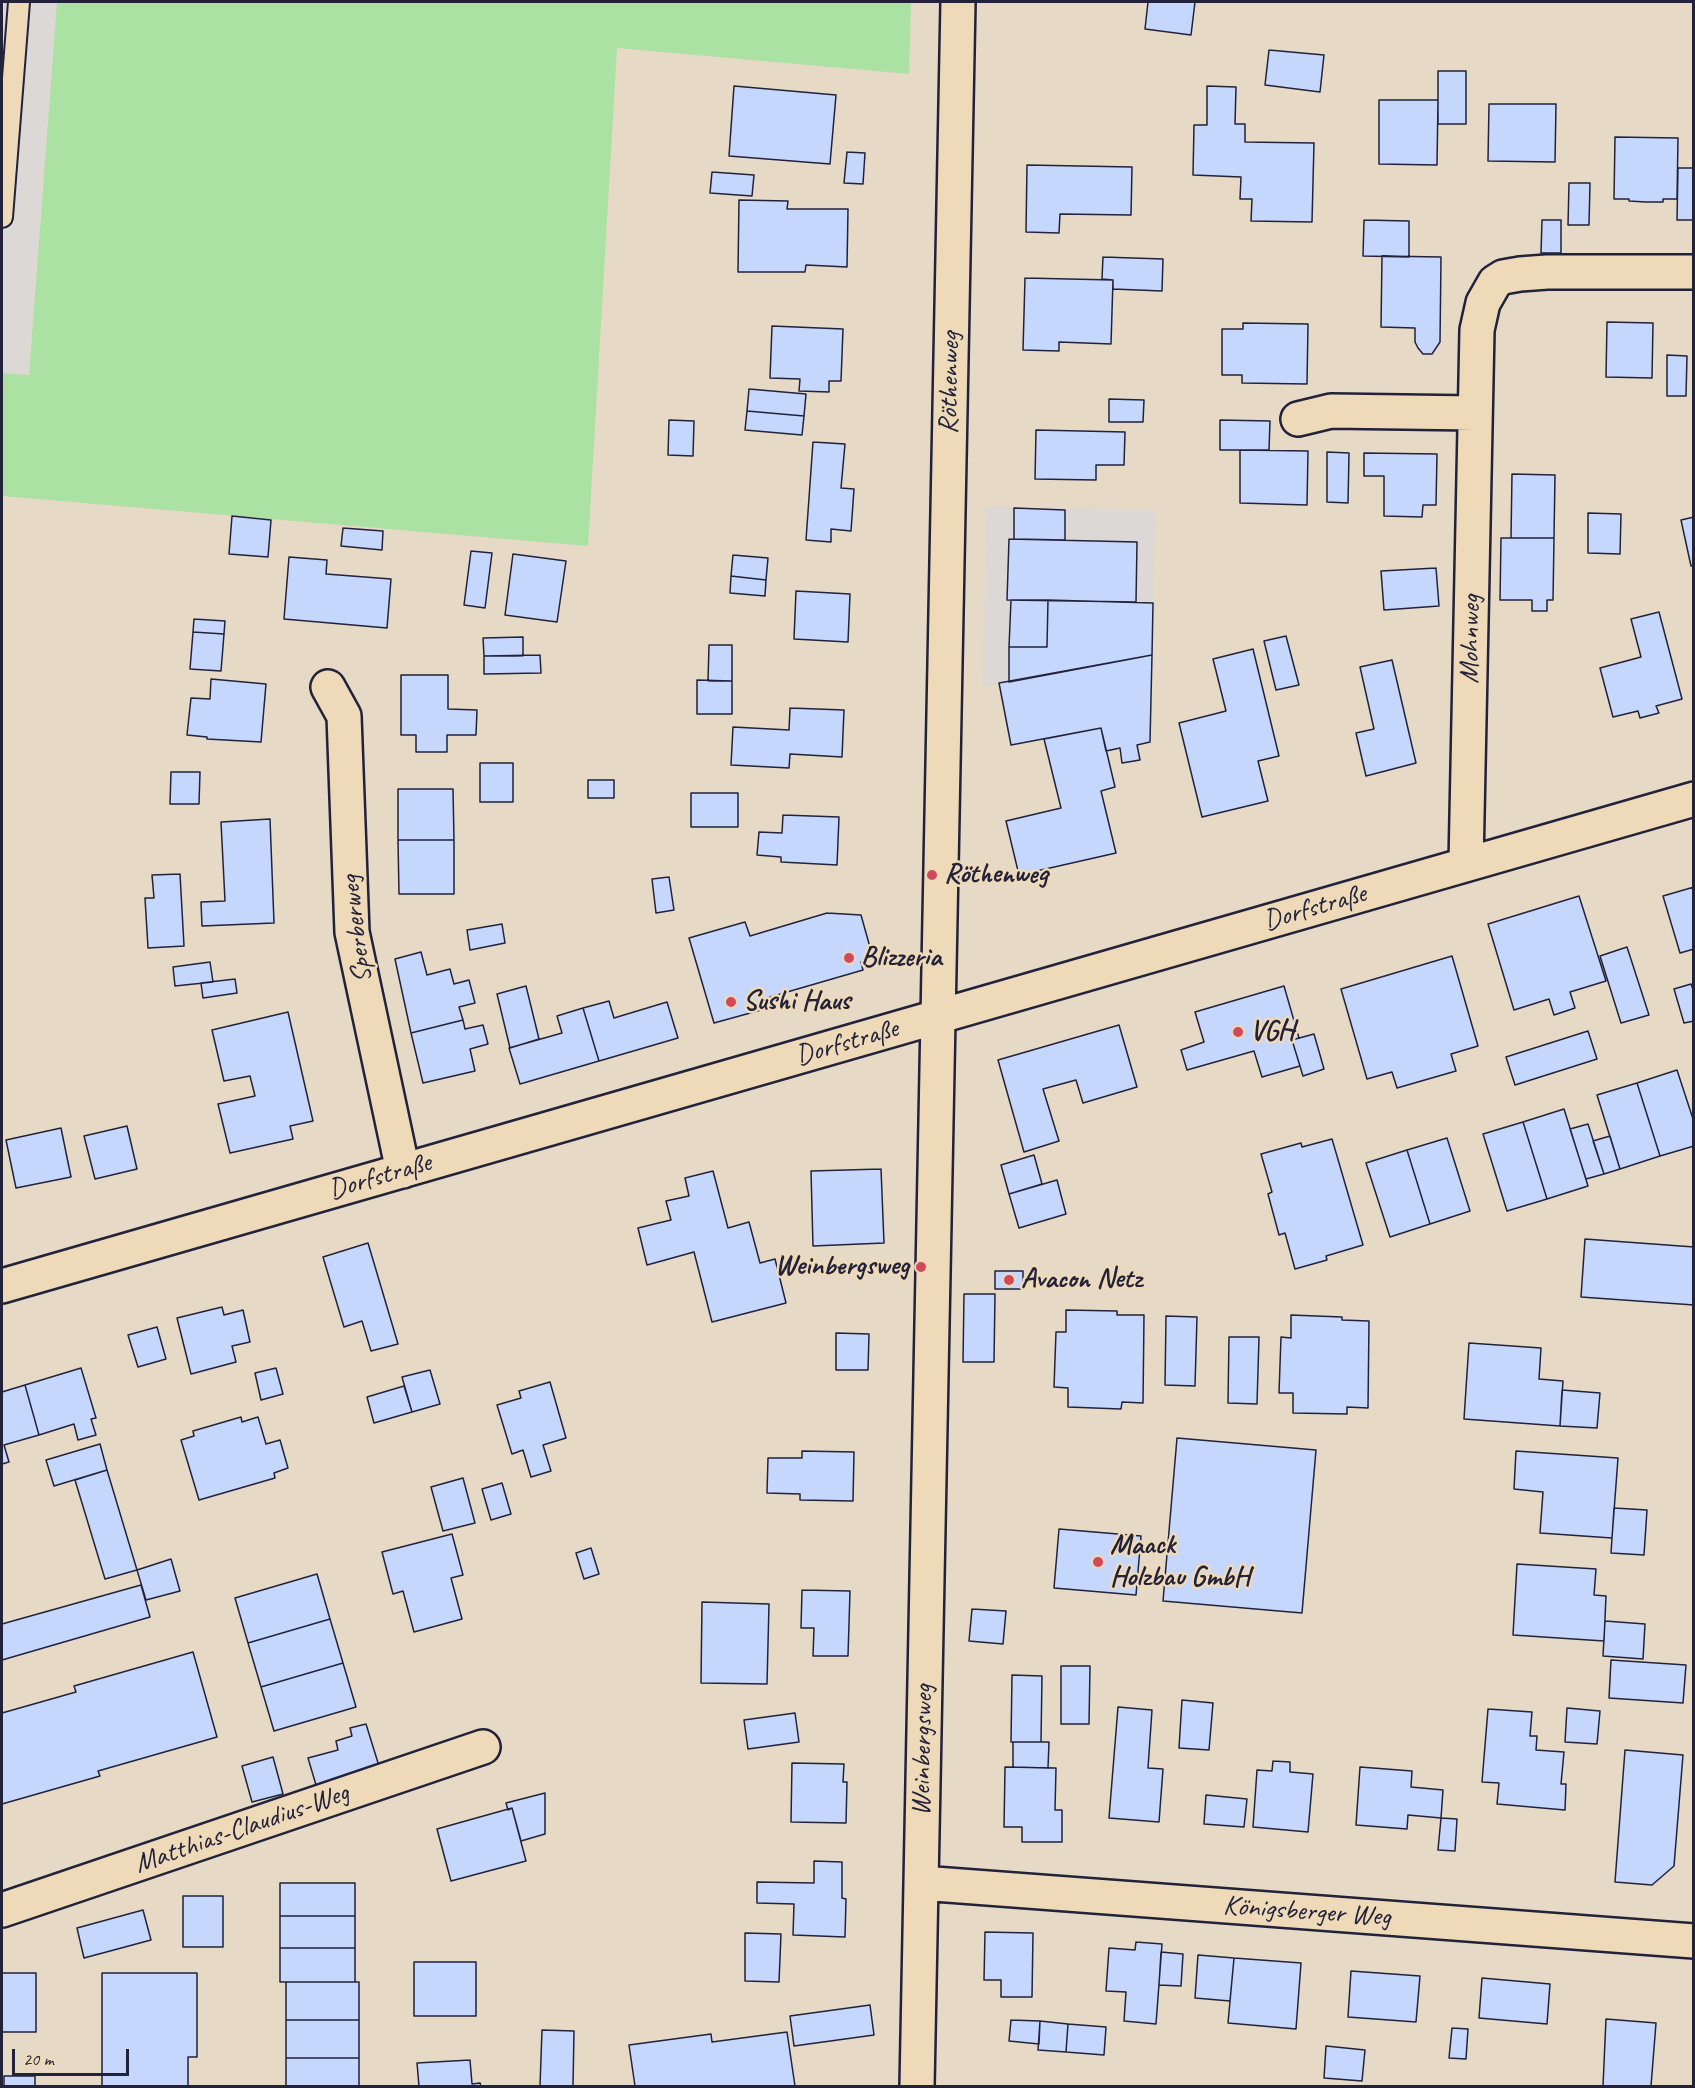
<!DOCTYPE html>
<meta charset="utf-8">
<style>
body{margin:0}
#map{position:relative;width:1695px;height:2088px;overflow:hidden;background:#e6d9c6;font-family:Caveat,sans-serif}
canvas{display:block}
.frame{position:absolute;inset:0;border:3px solid #22223b;pointer-events:none}
.scale{position:absolute;left:12px;top:2049px;width:117px;height:27px;box-sizing:border-box;border:3px solid #22223b;border-top:0;padding-left:8px;font-size:18px;line-height:21px;white-space:nowrap;color:#22223b;-webkit-text-stroke:4px #eedab8;paint-order:stroke}
</style>
<div id="map">
<canvas width="1695" height="2088"></canvas>
<div class="frame"></div>
<div class="scale">20 m</div>
</div>
<script>
const c = document.querySelector('canvas').getContext('2d');
c.lineJoin = 'round';
function fillPath(path, color) { c.fillStyle = color; c.fill(path, 'evenodd'); }
const toPath = rows => new Path2D(rows.map(r => 'M' + r).join(''));
function strokePath(path, color, width, dash) { c.strokeStyle = color; c.lineWidth = width; c.lineCap = dash ? 'butt' : 'round'; c.setLineDash(dash || []); c.stroke(path); }
function write(font, color, halo, rows, align = 'center') {
  c.font = font + ' Caveat,sans-serif'; c.lineWidth = 5; c.setLineDash([]); c.textBaseline = 'middle'; c.strokeStyle = halo; c.fillStyle = color; for (const [text, x, y, turn = 0] of rows) {
    c.save(); c.translate(x, y); c.rotate((+turn || 0) * Math.PI / 180); c.textAlign = isNaN(turn) ? turn : align; if (halo) c.strokeText(text, 0, 0); c.fillText(text, 0, 0); c.restore();
  }
}
const built = toPath([
 [2,2,57,2,28,375,2,373],
 [986,507,1155,510,1152,654,983,687]
]);
const green = toPath([
 [57,2,911,2,909,74,617,48,588,546,2,496,2,373,29,375]
]);
const building = toPath([
 [1148,2,1195,2,1191,35,1145,29,1148,2],
 [1269,50,1324,55,1320,92,1265,85,1269,50],
 [1438,71,1466,71,1466,124,1438,124,1438,71],
 [734,86,836,95,830,164,729,156,734,86],
 [1207,86,1236,87,1235,124,1245,124,1245,142,1314,143,1312,222,1251,221,1252,199,1240,199,1241,177,1193,175,1194,125,1207,125,1207,86],
 [1379,100,1438,100,1437,165,1379,164,1379,100],
 [1489,104,1556,104,1555,162,1488,161,1489,104],
 [1615,137,1678,138,1677,199,1663,199,1663,202,1646,202,1629,201,1629,199,1614,199,1615,137],
 [847,152,865,153,863,184,844,183,847,152],
 [1027,165,1132,167,1131,215,1060,214,1059,233,1026,232,1027,165],
 [1678,168,1694,168,1694,220,1677,220,1678,168],
 [712,172,754,175,752,196,710,193,712,172],
 [1569,183,1590,183,1589,225,1568,225,1569,183],
 [739,200,788,201,787,209,848,209,847,267,806,265,805,272,738,272,739,200],
 [1364,220,1409,221,1409,257,1363,256,1364,220],
 [1542,220,1561,220,1561,253,1541,253,1542,220],
 [1382,256,1441,257,1440,342,1432,354,1423,354,1418,348,1415,342,1415,328,1381,327,1382,256],
 [1103,257,1163,259,1162,291,1113,289,1113,280,1102,279,1103,257],
 [1025,278,1113,280,1111,344,1059,342,1059,351,1023,350,1025,278],
 [1607,322,1653,323,1652,378,1606,377,1607,322],
 [1243,323,1308,324,1307,384,1242,383,1242,375,1222,375,1222,329,1243,329,1243,323],
 [772,326,843,329,841,381,829,381,829,392,799,391,800,379,770,378,772,326],
 [1667,355,1687,356,1686,396,1667,396,1667,355],
 [749,389,806,394,804,416,747,411,749,389],
 [1109,399,1144,400,1143,422,1109,422,1109,399],
 [747,411,804,416,802,435,745,430,747,411],
 [669,420,694,421,693,456,668,455,669,420],
 [1220,420,1270,421,1269,450,1220,450,1220,420],
 [1036,430,1125,432,1124,465,1096,465,1096,480,1035,479,1036,430],
 [813,442,845,444,841,488,854,489,851,531,831,529,831,542,806,540,813,442],
 [1240,450,1308,451,1307,505,1240,503,1240,450],
 [1327,452,1349,453,1348,503,1327,502,1327,452],
 [1364,453,1437,454,1436,505,1423,505,1422,517,1384,516,1384,476,1364,476,1364,453],
 [1512,474,1555,475,1554,538,1511,538,1512,474],
 [1014,508,1065,510,1065,540,1014,539,1014,508],
 [1588,513,1621,514,1620,554,1588,553,1588,513],
 [232,516,271,520,268,557,229,554,232,516],
 [1694,517,1694,566,1691,566,1681,520,1694,517],
 [343,528,383,531,382,550,341,546,343,528],
 [1501,538,1554,538,1553,600,1547,600,1547,611,1532,611,1532,600,1500,600,1501,538],
 [1009,539,1137,542,1136,602,1007,600,1009,539],
 [471,551,492,553,485,608,464,605,471,551],
 [513,554,566,561,557,622,505,615,513,554],
 [733,555,768,558,766,580,731,576,733,555],
 [289,557,327,560,326,574,391,579,387,628,284,619,289,557],
 [1436,568,1439,606,1384,610,1381,571,1436,568],
 [731,576,766,580,765,596,730,593,731,576],
 [796,591,850,594,848,642,794,639,796,591],
 [1011,600,1048,600,1047,647,1009,647,1011,600],
 [1048,600,1153,603,1152,655,1009,682,1009,647,1047,647,1048,600],
 [1659,612,1682,699,1656,706,1659,713,1640,718,1638,711,1613,717,1600,668,1641,657,1631,619,1659,612],
 [194,619,225,621,224,634,193,632,194,619],
 [193,632,224,634,221,671,190,669,193,632],
 [1286,636,1299,685,1276,690,1264,641,1286,636],
 [523,637,523,656,484,656,483,638,523,637],
 [709,645,732,645,732,681,708,681,709,645],
 [1253,649,1279,756,1258,761,1268,801,1202,817,1179,723,1226,711,1213,659,1253,649],
 [540,655,541,673,484,674,484,656,540,655],
 [1152,655,1150,742,1137,745,1140,760,1122,763,1120,748,1106,751,1101,728,1011,745,999,683,1152,655],
 [1392,660,1416,763,1366,776,1356,733,1374,729,1360,667,1392,660],
 [401,675,448,675,448,709,477,710,476,735,447,735,447,752,416,752,416,735,401,735,401,675],
 [211,679,266,684,261,742,207,739,207,737,187,735,191,698,210,699,211,679],
 [697,680,732,681,732,714,697,714,697,680],
 [790,708,844,710,842,757,790,754,789,768,731,765,733,727,789,730,790,708],
 [1101,728,1115,787,1101,791,1116,853,1019,875,1006,821,1061,808,1044,739,1101,728],
 [480,763,513,763,513,802,480,802,480,763],
 [171,772,200,772,199,804,170,804,171,772],
 [588,780,614,780,614,798,588,798,588,780],
 [398,789,453,789,454,840,398,840,398,789],
 [691,793,738,793,738,827,691,827,691,793],
 [783,815,839,817,837,865,781,862,781,857,757,855,759,832,782,833,783,815],
 [270,819,274,923,202,926,201,902,225,901,221,822,270,819],
 [398,840,454,840,454,894,399,894,398,840],
 [180,874,184,946,148,948,145,898,154,898,152,875,180,874],
 [669,877,674,910,656,913,652,879,669,877],
 [1694,887,1694,949,1680,953,1663,896,1694,887],
 [1579,896,1606,981,1570,992,1575,1008,1554,1015,1549,999,1514,1010,1488,924,1579,896],
 [827,913,861,915,873,958,861,962,863,970,770,997,772,1007,714,1023,689,938,745,922,750,936,827,913],
 [502,924,505,943,470,950,467,930,502,924],
 [1627,947,1649,1015,1621,1023,1600,956,1627,947],
 [421,952,427,975,450,969,454,984,469,980,475,1003,459,1007,463,1020,411,1033,395,959,421,952],
 [1452,956,1478,1046,1451,1054,1456,1071,1397,1088,1392,1072,1367,1079,1341,989,1452,956],
 [210,962,213,982,175,986,173,967,210,962],
 [235,979,237,993,203,998,201,983,235,979],
 [1691,984,1694,992,1694,1021,1684,1023,1674,989,1691,984],
 [526,986,539,1039,510,1048,497,994,526,986],
 [1284,986,1299,1038,1292,1040,1300,1066,1262,1077,1254,1051,1187,1070,1181,1050,1204,1042,1195,1012,1284,986],
 [609,1001,614,1018,667,1002,678,1038,599,1061,583,1008,609,1001],
 [583,1008,599,1061,520,1084,509,1048,562,1033,557,1016,583,1008],
 [288,1012,313,1121,290,1126,293,1139,230,1153,218,1104,255,1096,250,1076,224,1081,212,1030,288,1012],
 [463,1020,465,1029,483,1025,488,1044,470,1049,475,1071,423,1083,411,1033,463,1020],
 [1119,1025,1137,1087,1083,1103,1076,1080,1043,1089,1059,1141,1024,1152,998,1060,1119,1025],
 [1588,1031,1597,1059,1515,1085,1506,1057,1588,1031],
 [1314,1034,1324,1069,1303,1076,1292,1040,1314,1034],
 [1677,1070,1694,1122,1694,1146,1660,1156,1637,1083,1677,1070],
 [1637,1083,1660,1156,1620,1169,1597,1095,1637,1083],
 [1564,1109,1588,1186,1547,1199,1523,1122,1564,1109],
 [1523,1122,1547,1199,1507,1211,1483,1134,1523,1122],
 [1588,1124,1604,1174,1586,1179,1570,1129,1588,1124],
 [127,1126,137,1169,95,1179,84,1136,127,1126],
 [61,1128,71,1177,16,1188,6,1140,61,1128],
 [1610,1136,1620,1169,1604,1174,1593,1141,1610,1136],
 [1447,1138,1470,1211,1430,1224,1407,1150,1447,1138],
 [1332,1139,1363,1245,1326,1256,1327,1260,1295,1269,1285,1233,1279,1235,1268,1194,1272,1192,1261,1154,1301,1143,1302,1147,1332,1139],
 [1407,1150,1430,1224,1390,1237,1366,1163,1407,1150],
 [1034,1155,1042,1184,1009,1194,1001,1165,1034,1155],
 [881,1169,884,1243,813,1246,811,1171,881,1169],
 [713,1171,728,1228,749,1222,760,1263,775,1259,786,1303,712,1322,694,1252,647,1265,638,1228,671,1220,666,1201,689,1196,685,1178,713,1171],
 [1057,1180,1066,1214,1019,1228,1009,1194,1057,1180],
 [1585,1239,1694,1247,1694,1305,1581,1297,1585,1239],
 [368,1243,398,1344,371,1351,362,1321,344,1327,323,1257,368,1243],
 [995,1271,1023,1271,1023,1289,995,1289,995,1271],
 [964,1294,995,1294,994,1362,963,1362,964,1294],
 [222,1307,224,1315,243,1310,250,1342,232,1346,236,1362,191,1374,177,1318,222,1307],
 [1066,1310,1117,1311,1117,1315,1144,1315,1143,1403,1122,1402,1121,1409,1068,1407,1068,1388,1054,1387,1056,1332,1066,1332,1066,1310],
 [1291,1315,1342,1317,1342,1320,1369,1321,1368,1408,1347,1407,1347,1414,1293,1413,1293,1393,1279,1393,1281,1337,1291,1338,1291,1315],
 [1166,1316,1197,1317,1195,1386,1165,1385,1166,1316],
 [157,1327,166,1359,138,1367,128,1335,157,1327],
 [836,1333,869,1334,868,1370,836,1370,836,1333],
 [1229,1337,1259,1337,1257,1404,1228,1403,1229,1337],
 [1469,1343,1541,1348,1539,1379,1563,1381,1560,1426,1464,1419,1469,1343],
 [81,1368,96,1418,91,1419,96,1435,78,1440,74,1424,39,1435,25,1385,81,1368],
 [276,1368,283,1394,261,1400,255,1373,276,1368],
 [430,1370,440,1404,412,1412,402,1377,430,1370],
 [550,1382,566,1438,543,1445,551,1471,531,1477,523,1450,512,1454,497,1405,521,1398,519,1391,550,1382],
 [25,1385,39,1435,4,1445,9,1462,2,1464,2,1392,25,1385],
 [404,1386,412,1412,374,1423,367,1397,404,1386],
 [1562,1390,1600,1393,1597,1428,1560,1426,1562,1390],
 [241,1417,242,1422,258,1417,266,1444,280,1440,288,1468,274,1473,275,1478,199,1500,181,1440,194,1436,193,1431,241,1417],
 [1177,1438,1316,1450,1302,1613,1163,1601,1177,1438],
 [100,1444,107,1470,54,1486,46,1460,100,1444],
 [802,1451,854,1452,853,1501,800,1500,800,1494,767,1493,768,1458,802,1458,802,1451],
 [1516,1451,1618,1458,1612,1538,1540,1533,1543,1492,1514,1489,1516,1451],
 [107,1470,137,1570,105,1579,75,1480,107,1470],
 [463,1478,475,1523,443,1531,431,1487,463,1478],
 [502,1483,511,1514,491,1520,482,1489,502,1483],
 [1614,1508,1647,1510,1644,1555,1611,1553,1614,1508],
 [1059,1529,1141,1536,1136,1595,1054,1588,1059,1529],
 [452,1534,463,1575,451,1578,462,1619,414,1632,403,1591,393,1594,382,1552,452,1534],
 [591,1548,599,1574,584,1579,576,1553,591,1548],
 [171,1559,180,1591,146,1600,137,1570,171,1559],
 [1517,1564,1596,1569,1594,1595,1606,1596,1604,1641,1513,1635,1517,1564],
 [317,1574,330,1619,248,1643,235,1598,317,1574],
 [141,1585,150,1617,2,1660,2,1624,141,1585],
 [802,1590,850,1591,848,1656,813,1656,814,1628,801,1628,802,1590],
 [702,1602,769,1604,767,1684,701,1683,702,1602],
 [972,1609,1006,1611,1003,1644,969,1641,972,1609],
 [330,1619,343,1663,261,1687,248,1643,330,1619],
 [1605,1621,1645,1624,1643,1659,1603,1656,1605,1621],
 [193,1652,217,1737,98,1771,100,1776,2,1804,2,1713,76,1692,74,1686,193,1652],
 [1611,1660,1686,1665,1683,1703,1609,1698,1611,1660],
 [343,1663,356,1707,274,1731,261,1687,343,1663],
 [1061,1666,1090,1666,1089,1724,1061,1724,1061,1666],
 [1012,1675,1042,1676,1041,1742,1011,1742,1012,1675],
 [1182,1700,1213,1703,1209,1750,1179,1748,1182,1700],
 [1118,1707,1152,1710,1148,1768,1163,1769,1159,1822,1109,1818,1118,1707],
 [1567,1708,1600,1711,1597,1744,1565,1742,1567,1708],
 [1488,1709,1532,1712,1530,1736,1537,1736,1536,1750,1564,1752,1561,1784,1566,1784,1565,1810,1497,1804,1499,1783,1482,1782,1488,1709],
 [795,1713,799,1742,748,1749,744,1720,795,1713],
 [366,1724,379,1766,316,1785,308,1758,338,1750,336,1741,352,1736,350,1728,366,1724],
 [1013,1742,1049,1742,1048,1768,1013,1767,1013,1742],
 [1625,1750,1683,1755,1674,1866,1652,1885,1615,1882,1625,1750],
 [273,1757,283,1794,252,1802,242,1766,273,1757],
 [1273,1761,1290,1762,1290,1772,1313,1774,1308,1832,1253,1827,1257,1770,1272,1771,1273,1761],
 [792,1763,844,1764,843,1782,847,1782,846,1823,791,1822,792,1763],
 [1005,1767,1056,1768,1055,1810,1062,1810,1062,1842,1022,1842,1022,1827,1004,1827,1005,1767],
 [1360,1767,1412,1771,1411,1787,1443,1790,1441,1818,1408,1815,1407,1829,1356,1825,1360,1767],
 [545,1793,545,1834,521,1841,512,1808,508,1810,506,1803,545,1793],
 [1206,1795,1247,1799,1244,1827,1204,1824,1206,1795],
 [512,1808,526,1861,451,1881,437,1829,512,1808],
 [1441,1818,1457,1819,1455,1851,1438,1850,1441,1818],
 [814,1861,842,1862,842,1898,846,1899,845,1937,793,1935,794,1904,757,1903,757,1882,814,1883,814,1861],
 [280,1883,355,1883,355,1916,280,1916,280,1883],
 [183,1896,223,1896,223,1947,183,1947,183,1896],
 [143,1910,151,1940,84,1958,77,1928,143,1910],
 [280,1916,355,1916,355,1948,280,1948,280,1916],
 [985,1932,1033,1933,1032,1997,1001,1997,1001,1980,984,1980,985,1932],
 [745,1933,781,1934,779,1982,745,1981,745,1933],
 [1136,1942,1162,1944,1156,2024,1124,2021,1126,1992,1106,1991,1109,1948,1135,1950,1136,1942],
 [280,1948,355,1948,355,1982,280,1982,280,1948],
 [1161,1952,1183,1954,1181,1986,1159,1985,1161,1952],
 [1198,1955,1234,1958,1230,2001,1195,1998,1198,1955],
 [1234,1958,1301,1963,1296,2029,1228,2023,1234,1958],
 [414,1962,476,1962,476,2016,414,2016,414,1962],
 [1351,1971,1420,1976,1416,2022,1348,2017,1351,1971],
 [2,1973,36,1973,36,2032,2,2032,2,1973],
 [102,1973,197,1973,197,2057,188,2057,188,2086,102,2086,102,1973],
 [1482,1978,1550,1984,1547,2024,1479,2018,1482,1978],
 [286,1982,359,1982,359,2020,286,2020,286,1982],
 [870,2005,874,2035,794,2046,790,2016,870,2005],
 [1606,2019,1656,2023,1651,2086,1603,2086,1606,2019],
 [286,2020,359,2020,359,2058,286,2058,286,2020],
 [1011,2020,1040,2021,1039,2044,1009,2041,1011,2020],
 [1040,2021,1068,2024,1066,2052,1038,2050,1040,2021],
 [1068,2024,1106,2027,1104,2055,1066,2052,1068,2024],
 [1452,2028,1468,2029,1466,2059,1449,2058,1452,2028],
 [542,2030,574,2031,573,2086,540,2086,542,2030],
 [787,2032,795,2086,635,2086,629,2045,711,2034,712,2042,787,2032],
 [1326,2046,1365,2050,1362,2081,1324,2078,1326,2046],
 [286,2058,359,2058,359,2086,286,2086,286,2058],
 [470,2060,472,2084,480,2083,481,2086,419,2086,417,2063,470,2060],
 [4,2076,35,2076,35,2086,4,2086,4,2076]
]);
const service = toPath([
 [2,217,19,2]
]);
const minor = toPath([
 [1298,419,1331,411,1475,413],
 [328,687,344,716,352,932,403,1171],
 [1466,864,1477,330,1483,303,1495,282,1503,277,1520,274,1547,272,1694,272],
 [2,1286,1694,799],
 [921,1883,1694,1941],
 [2,1910,483,1747],
 [917,2086,958,2]
]);
const markers = [
 [932,875,6,"#d1495b"],
 [849,958,6,"#d1495b"],
 [731,1002,6,"#d1495b"],
 [1238,1032,6,"#d1495b"],
 [921,1267,6,"#d1495b"],
 [1009,1280,6,"#d1495b"],
 [1098,1562,6,"#d1495b"]
];
const streetNames = [
 ["Röthenweg",950,383,-89],
 ["Mohnweg",1471,639,-89],
 ["Dorfstraße",1315,908,-16],
 ["Sperberweg",357,929,-97],
 ["Dorfstraße",847,1043,-16],
 ["Dorfstraße",380,1177,-16],
 ["Weinbergsweg",923,1750,-89],
 ["Matthias-Claudius-Weg",242,1829,-19],
 ["Königsberger Weg",1307,1912,4]
];
const poiNames = [
 ["Röthenweg",944,875],
 ["Blizzeria",861,958],
 ["Sushi Haus",743,1002],
 ["VGH",1250,1032],
 ["Weinbergsweg",909,1267,"right"],
 ["Avacon Netz",1021,1280],
 ["Maack",1110,1546],
 ["Holzbau GmbH",1110,1578]
];
fillPath(built, '#dcd8d6');
fillPath(green, '#abe1a3');
fillPath(building, '#c6d7fd');
strokePath(building, '#22223b', 1.5);
strokePath(service, '#22223b', 24);
strokePath(minor, '#22223b', 38);
strokePath(service, '#eedab8', 20);
strokePath(minor, '#eedab8', 33);
for (const [x, y, r, color] of markers) { const dot = new Path2D(); dot.arc(x, y, r, 0, 2 * Math.PI); c.fillStyle = color; c.fill(dot); strokePath(dot, '#eedab8', 2); }
write('28px', '#22223b', '#eedab8', streetNames);
write('bold 28px', '#22223b', '#eedab8', poiNames, 'left');
</script>
